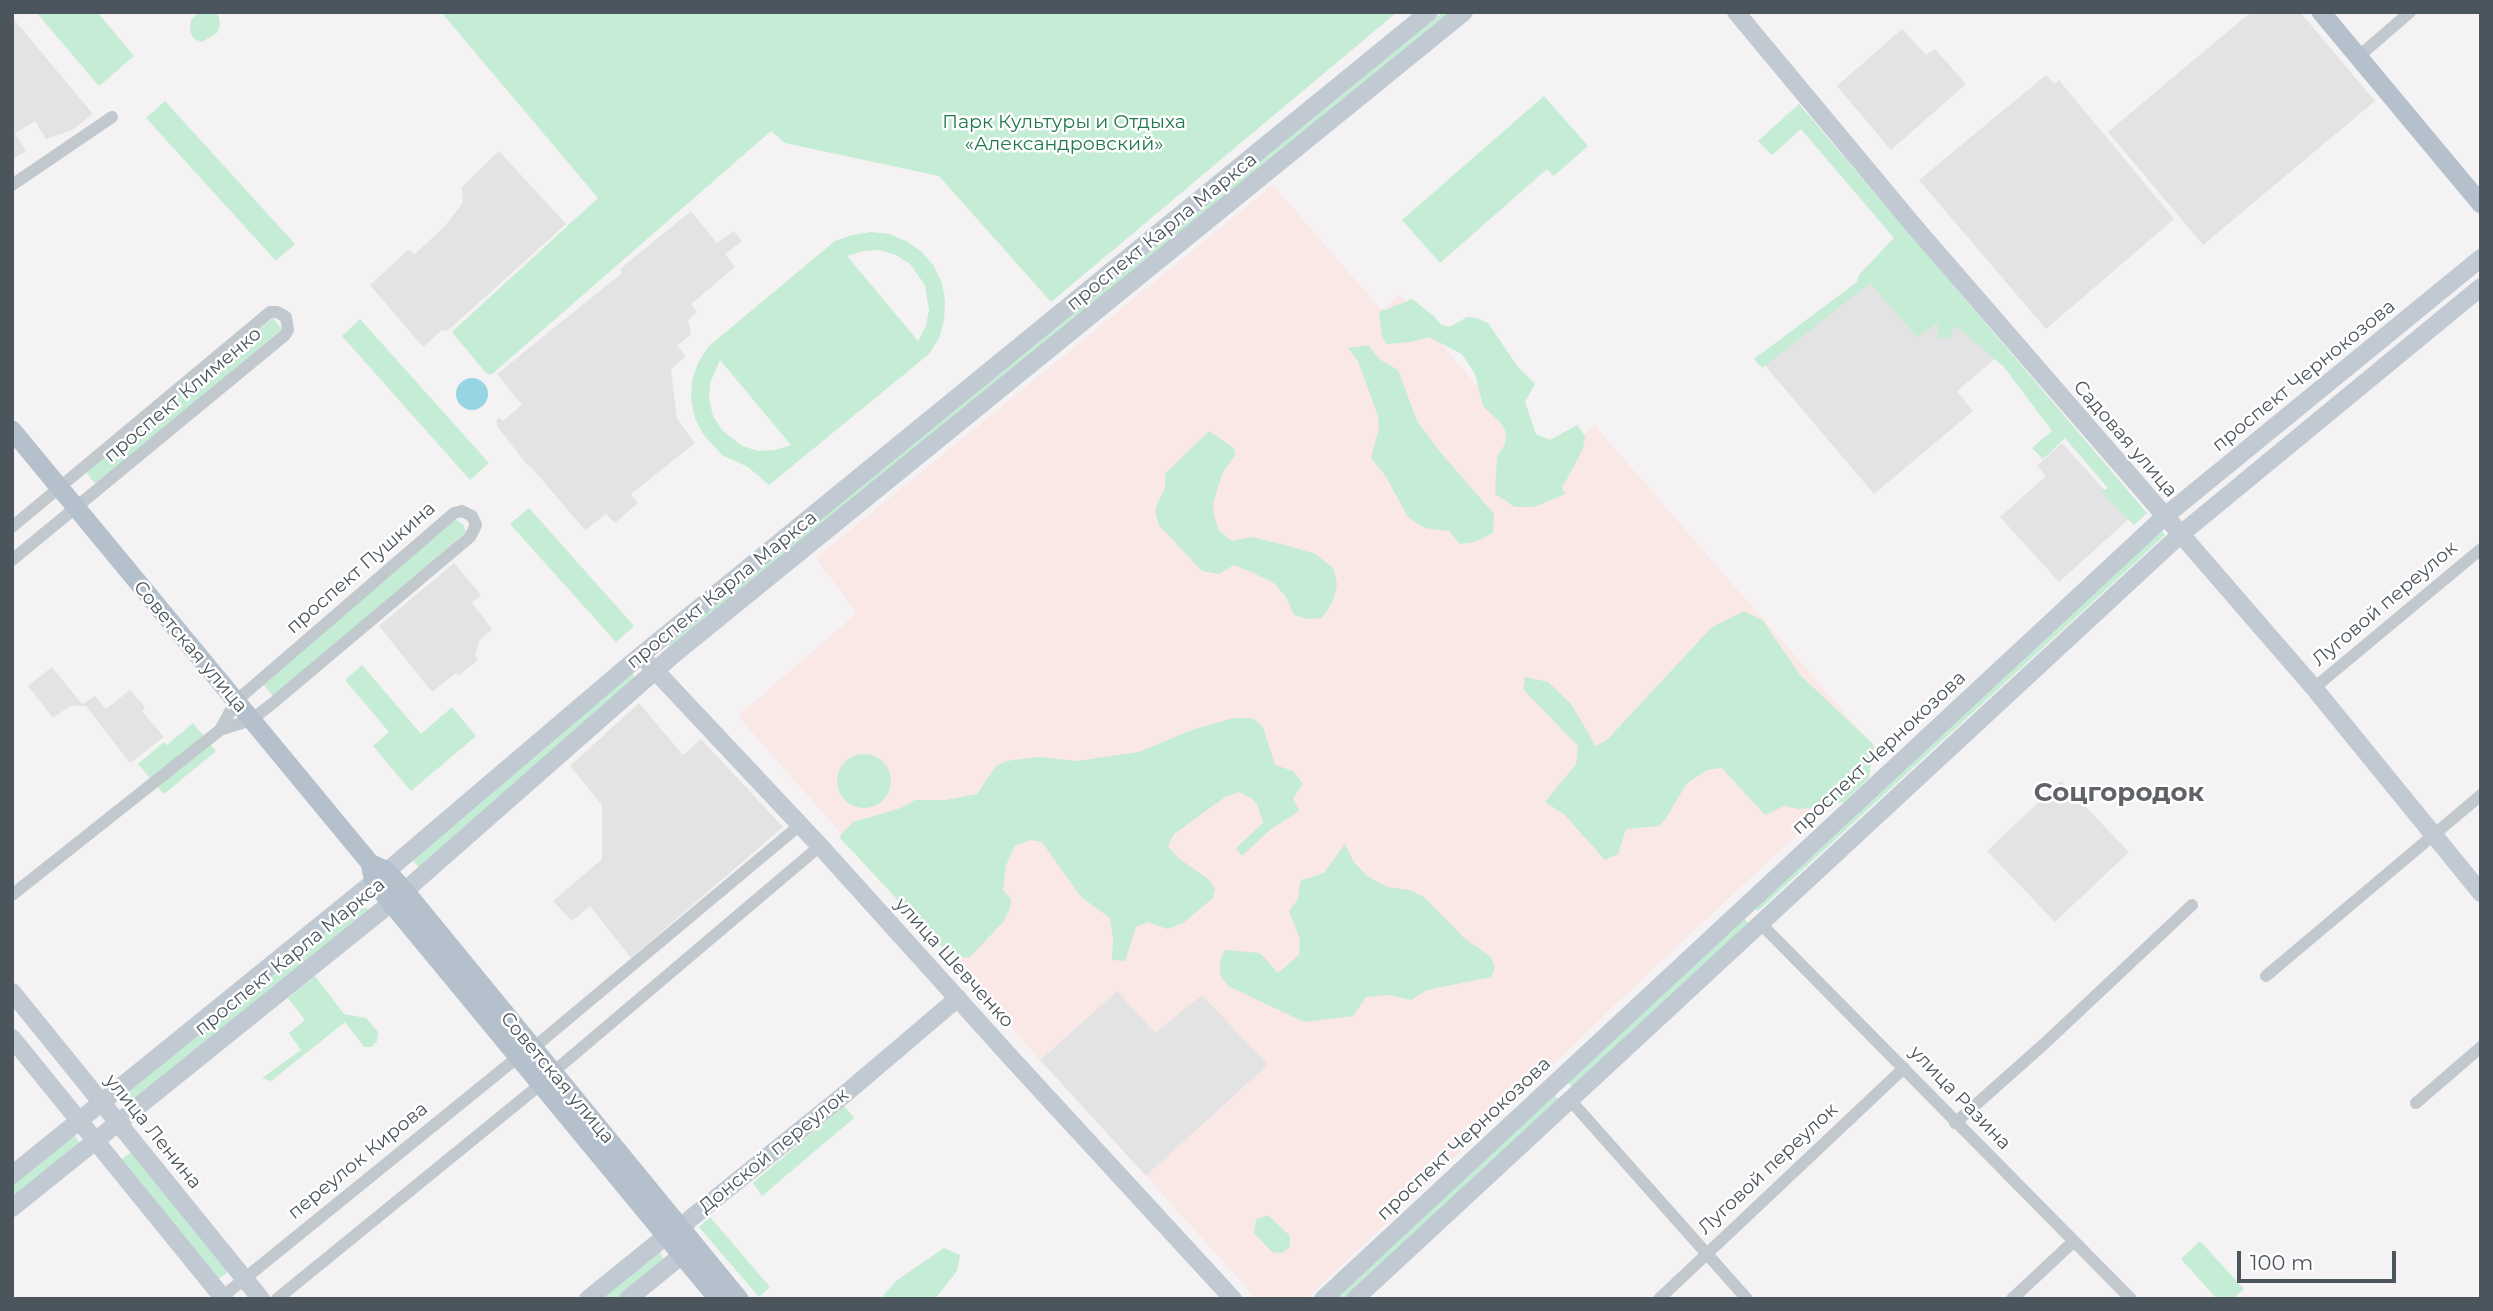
<!DOCTYPE html>
<meta charset="utf-8">
<style>
body{margin:0}
#map{position:relative;width:2493px;height:1311px;overflow:hidden;background:#f4f2f2;font-family:Montserrat,sans-serif}
canvas{display:block}
.frame{position:absolute;inset:0;border:14px solid #4b555d;pointer-events:none}
.scale{position:absolute;left:2237px;top:1251px;width:159px;height:32px;box-sizing:border-box;border:4px solid #4b555d;border-top:0;padding-left:9px;font-size:21px;line-height:24px;white-space:nowrap;color:#4b555d;-webkit-text-stroke:5px #fff;paint-order:stroke}
</style>
<div id="map">
<canvas width="2493" height="1311"></canvas>
<div class="frame"></div>
<div class="scale">100 m</div>
</div>
<script>
const c = document.querySelector('canvas').getContext('2d');
c.lineJoin = 'round';
function fillPath(path, color) { c.fillStyle = color; c.fill(path, 'evenodd'); }
const toPath = rows => new Path2D(rows.map(r => 'M' + r).join(''));
function strokePath(path, color, width, dash) { c.strokeStyle = color; c.lineWidth = width; c.lineCap = dash ? 'butt' : 'round'; c.setLineDash(dash || []); c.stroke(path); }
function write(font, color, halo, rows, align = 'center') {
  c.font = font + ' Montserrat,sans-serif'; c.lineWidth = 5; c.setLineDash([]); c.textBaseline = 'middle'; c.strokeStyle = halo; c.fillStyle = color; for (const [text, x, y, turn = 0] of rows) {
    c.save(); c.translate(x, y); c.rotate((+turn || 0) * Math.PI / 180); c.textAlign = isNaN(turn) ? turn : align; if (halo) c.strokeText(text, 0, 0); c.fillText(text, 0, 0); c.restore();
  }
}
const education = toPath([
 [2251,12,2300,12,2375,101,2203,245,2108,132],
 [12,17,93,114,72,130,46,139,35,121,15,133,26,151,12,160],
 [1902,29,1926,55,1935,49,1966,84,1891,150,1837,86],
 [2046,75,2054,84,2059,80,2174,219,2046,329,1919,180],
 [499,151,566,224,474,307,447,331,440,329,441,331,423,347,370,285,408,250,415,254,444,227,463,203,462,187],
 [691,211,717,243,734,231,742,241,725,254,735,267,691,304,697,312,688,320,691,334,677,346,686,356,671,369,677,419,695,443,631,494,638,503,615,523,606,514,585,530,531,467,527,465,497,426,498,425,496,421,499,418,503,421,522,405,497,374,622,273,620,269],
 [1907,241,2002,353,1957,391,1973,411,1874,494,1762,362],
 [2062,443,2130,518,2059,582,2000,517,2046,476,2037,466],
 [454,563,481,595,472,603,492,629,479,641,475,656,478,660,458,676,456,673,432,692,379,626],
 [52,667,82,704,95,696,106,709,130,690,145,707,142,711,164,737,130,763,86,706,70,706,53,718,28,686],
 [639,703,683,755,701,739,783,827,631,958,590,906,572,921,553,901,602,859,602,805,570,766],
 [2061,781,2129,852,2055,922,1987,851],
 [1117,991,1202,994,1269,1064,1146,1176,1040,1060]
]);
const medical = toPath([
 [1273,185,1382,311,1400,295,1543,464,1595,426,1882,756,1675,948,1306,1299,1257,1299,1146,1176,1268,1065,1202,995,1155,1033,1117,991,1040,1060,738,716,857,613,816,558]
]);
const green = toPath([
 [36,12,97,12,134,56,99,86],
 [199,12,215,12,219,17,220,26,217,33,202,42,194,39,190,31,191,20],
 [441,12,1397,12,1051,302,939,176,785,143,771,131,491,375,485,372,452,332,598,198],
 [1443,12,1453,12,672,649,668,644],
 [1544,96,1588,146,1554,176,1547,169,1440,263,1402,220],
 [165,101,295,244,276,261,146,118],
 [1799,104,2147,513,2134,525,2101,492,2108,488,2065,438,2043,459,2032,448,2052,431,2004,367,1955,325,1950,339,1938,337,1938,323,1917,337,1870,283,1762,368,1754,359,1857,282,1859,275,1894,238,1801,129,1772,155,1758,141],
 [871,232,889,234,906,241,922,252,934,266,942,283,945,301,944,320,939,338,929,354,769,485,748,467,722,455,703,434,695,418,691,400,692,381,698,363,708,347,835,241,852,235],
 [880,250,896,255,910,264,925,285,929,310,926,326,918,341,847,256,863,251],
 [720,360,791,445,775,450,758,451,742,446,722,430,713,416,709,399,710,383],
 [1412,299,1435,317,1441,325,1450,327,1467,317,1477,318,1488,323,1518,367,1535,384,1525,402,1536,434,1550,440,1577,425,1585,436,1583,449,1562,488,1565,494,1534,507,1515,507,1495,494,1497,457,1505,444,1506,432,1500,422,1483,406,1475,374,1462,354,1429,337,1411,342,1386,344,1382,335,1379,313,1383,308,1383,311],
 [273,318,282,329,96,485,86,472],
 [360,319,489,463,470,480,342,336],
 [1368,345,1379,359,1398,370,1417,421,1441,453,1494,514,1493,533,1475,542,1460,544,1449,531,1425,528,1408,517,1385,475,1371,458,1379,428,1378,416,1358,361,1348,348],
 [1209,431,1234,448,1236,454,1223,472,1213,503,1214,515,1219,531,1232,541,1251,537,1289,546,1315,554,1333,568,1337,584,1333,601,1322,618,1307,619,1294,615,1286,597,1274,583,1249,571,1234,565,1219,574,1202,571,1159,525,1155,509,1165,488,1165,474],
 [529,508,634,626,616,642,510,524],
 [454,519,463,524,466,532,275,698,261,682],
 [2161,530,2165,535,1758,911,1753,908],
 [1744,611,1763,621,1800,675,1874,745,1869,778,1844,802,1813,808,1799,809,1784,806,1765,815,1722,768,1707,770,1687,783,1666,818,1659,826,1626,829,1618,854,1605,860,1564,814,1545,802,1576,764,1578,746,1523,689,1525,677,1548,682,1571,704,1596,746,1607,740,1711,628],
 [362,665,421,734,452,707,476,736,411,791,373,746,389,732,345,680],
 [630,671,638,680,419,868,411,858],
 [1234,718,1252,718,1263,727,1275,765,1293,771,1303,784,1293,798,1299,811,1271,829,1242,856,1236,848,1263,823,1257,804,1253,799,1239,792,1225,797,1174,834,1168,846,1177,857,1209,880,1215,889,1213,898,1183,923,1167,929,1148,922,1136,927,1125,961,1112,960,1113,939,1110,918,1081,897,1042,842,1030,840,1015,846,1006,865,1003,890,1011,899,1010,908,1004,921,970,957,953,959,839,837,853,822,901,808,915,800,946,800,977,794,996,766,1007,761,1037,757,1077,761,1139,752,1192,730],
 [193,723,216,751,164,794,138,764,164,742,167,745],
 '837 781a27 27 0 1 1 54 0a27 27 0 1 1-54 0Z',
 [1345,844,1353,861,1367,876,1387,887,1409,890,1424,897,1464,938,1491,957,1495,968,1491,977,1427,990,1411,1000,1389,995,1366,997,1353,1016,1304,1022,1228,986,1220,975,1220,961,1225,950,1260,953,1278,973,1299,955,1300,939,1289,911,1298,899,1300,881,1324,873],
 [360,901,370,912,133,1104,123,1092],
 [1743,917,1752,927,1573,1088,1564,1078],
 [315,976,344,1014,366,1018,378,1032,377,1041,372,1047,364,1047,345,1022,271,1081,262,1078,301,1050,289,1033,305,1020,288,998],
 [1554,1095,1560,1101,1349,1299,1332,1299],
 [844,1106,854,1118,762,1196,753,1183],
 [72,1132,82,1146,12,1203,12,1179],
 [131,1152,228,1272,216,1281,119,1161],
 [1268,1215,1290,1236,1290,1247,1282,1253,1272,1252,1254,1233,1256,1219],
 [710,1217,770,1287,759,1297,699,1227],
 [2200,1241,2244,1289,2233,1299,2217,1299,2181,1259],
 [944,1248,960,1255,957,1271,935,1299,880,1299,896,1281],
 [658,1252,661,1253,663,1259,659,1263,616,1299,595,1299]
]);
const water = toPath([
 '456 394a16 16 0 1 1 32 0a16 16 0 1 1-32 0Z'
]);
const street = toPath([
 [2358,57,2410,12],
 [12,185,112,117],
 [12,527,270,312,277,312,286,317,288,330,285,335,12,560],
 [2314,688,2481,549],
 [12,895,220,730,251,720,273,703,470,537,476,525,472,516,462,511,454,513,236,701,220,730],
 [1761,924,2131,1299],
 [2266,976,2481,795],
 [532,1049,800,825],
 [552,1073,820,846],
 [1571,1101,1747,1299],
 [2416,1103,2481,1047],
 [1955,1123,2043,1045,2192,905],
 [222,1297,518,1057],
 [277,1299,541,1084],
 [1659,1299,1904,1068],
 [2012,1299,2074,1241]
]);
const secondary = toPath([
 [1736,12,1914,226,2314,688,2481,893],
 [649,664,820,846,1014,1061,1233,1299],
 [12,992,261,1299],
 [12,1038,224,1299],
 [12,1175,387,871,629,665,1429,12],
 [12,1208,391,903,673,655,1464,12],
 [588,1299,666,1236],
 [628,1299,682,1255,682,1228,690,1219,845,1094,958,998],
 [1323,1299,2164,517,2481,258],
 [1355,1299,2181,534,2481,287]
]);
const primary = toPath([
 [2321,12,2481,204],
 [12,430,370,863,387,871,405,891,739,1299],
 [370,863,374,882,391,903,718,1299]
]);
const parkNames = [
 ["Парк Культуры и Отдыха",1064,122],
 ["«Александровский»",1064,144]
];
const streetNames = [
 ["проспект Карла Маркса",1162,232,-39],
 ["проспект Чернокозова",2304,376,-39],
 ["проспект Клименко",183,395,-40],
 ["Садовая улица",2125,439,49],
 ["проспект Пушкина",361,568,-41],
 ["проспект Карла Маркса",722,590,-39],
 ["Луговой переулок",2385,604,-40],
 ["Советская улица",190,647,50],
 ["проспект Чернокозова",1879,753,-43],
 ["проспект Карла Маркса",290,957,-39],
 ["улица Шевченко",954,963,48],
 ["Советская улица",557,1078,50],
 ["улица Разина",1960,1098,46],
 ["улица Ленина",153,1132,51],
 ["проспект Чернокозова",1464,1139,-43],
 ["Донской переулок",774,1151,-39],
 ["переулок Кирова",358,1161,-39],
 ["Луговой переулок",1768,1169,-43]
];
const districtNames = [
 ["Соцгородок",2119,793]
];
fillPath(education, '#e4e3e3');
fillPath(medical, '#f9e8e6');
fillPath(green, '#c5ecd4');
fillPath(water, '#97d4e4');
strokePath(street, '#c1c9ce', 12);
strokePath(secondary, '#c1cad3', 18);
strokePath(primary, '#b4c1cd', 19);
write('19px', '#21794d', '#fff', parkNames);
write('19px', '#4b555d', '#fff', streetNames);
write('bold 26px', '#5f6266', '#fff', districtNames);
</script>
